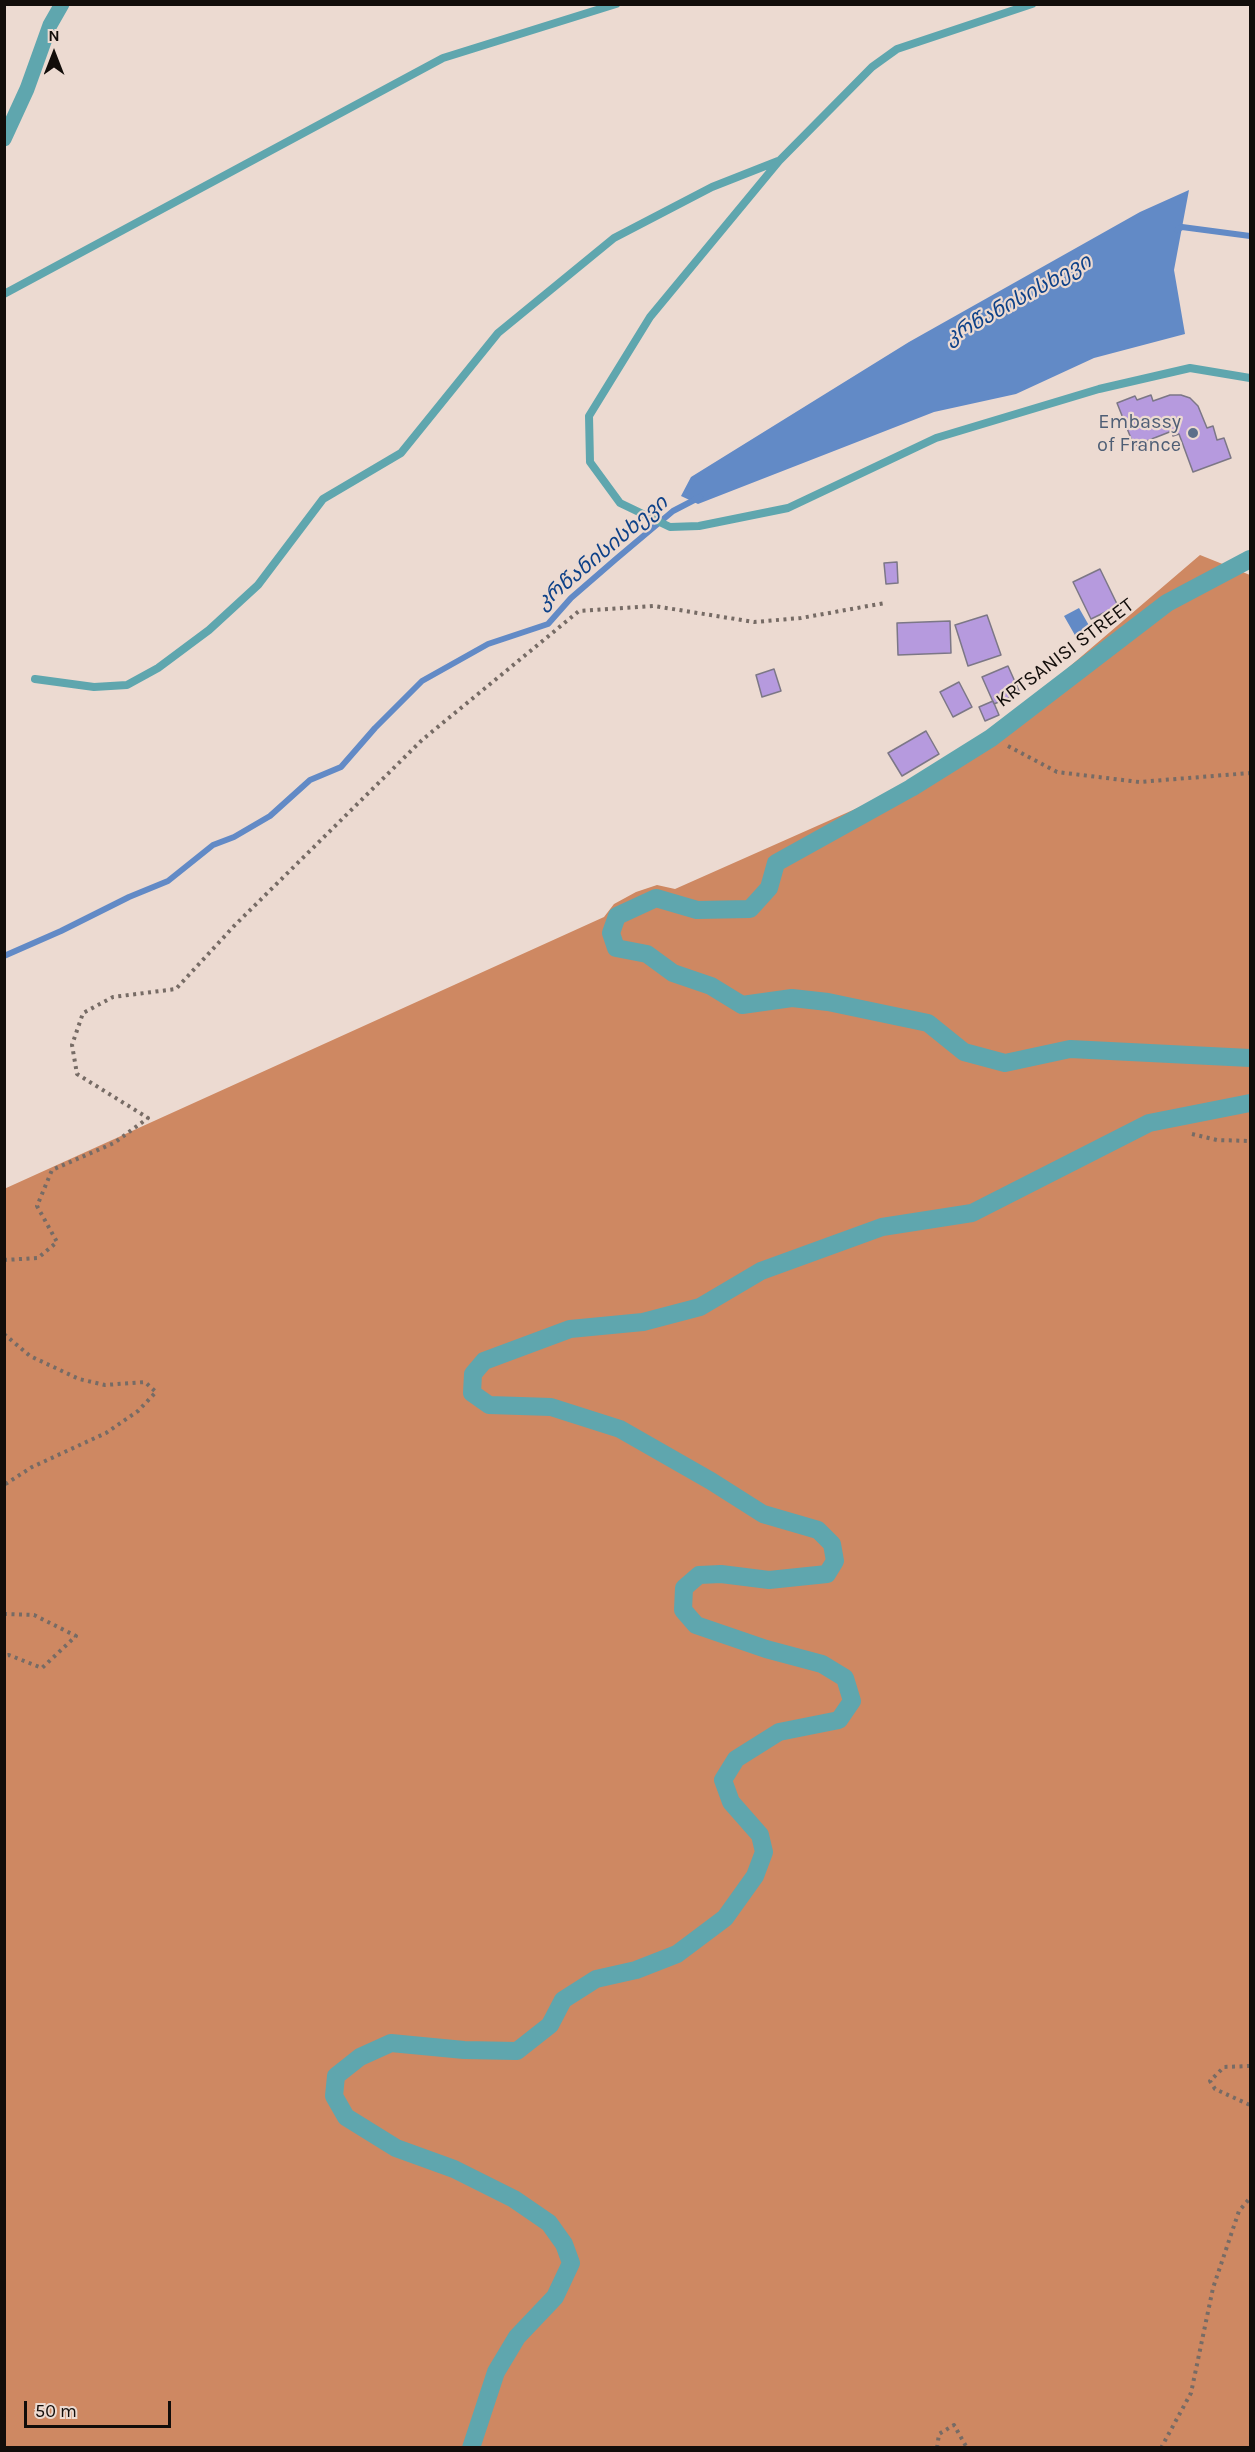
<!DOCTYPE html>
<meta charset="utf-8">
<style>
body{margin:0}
#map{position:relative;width:1255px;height:2452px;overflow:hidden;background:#ecdad1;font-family:Karla,sans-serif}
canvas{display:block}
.frame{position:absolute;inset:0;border:6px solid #120d0a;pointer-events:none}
.north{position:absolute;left:24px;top:24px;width:60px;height:60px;-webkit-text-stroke:4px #ecdad1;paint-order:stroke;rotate:0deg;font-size:16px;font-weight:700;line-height:24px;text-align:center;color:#120d0a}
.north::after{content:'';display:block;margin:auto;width:21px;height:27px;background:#120d0a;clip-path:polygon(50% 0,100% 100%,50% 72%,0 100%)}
.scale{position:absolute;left:24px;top:2401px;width:147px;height:27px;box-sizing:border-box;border:3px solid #120d0a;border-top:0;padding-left:8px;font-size:18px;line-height:21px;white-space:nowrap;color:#120d0a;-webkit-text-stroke:4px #ecdad1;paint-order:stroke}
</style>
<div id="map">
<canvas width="1255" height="2452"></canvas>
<div class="frame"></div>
<div class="north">N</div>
<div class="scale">50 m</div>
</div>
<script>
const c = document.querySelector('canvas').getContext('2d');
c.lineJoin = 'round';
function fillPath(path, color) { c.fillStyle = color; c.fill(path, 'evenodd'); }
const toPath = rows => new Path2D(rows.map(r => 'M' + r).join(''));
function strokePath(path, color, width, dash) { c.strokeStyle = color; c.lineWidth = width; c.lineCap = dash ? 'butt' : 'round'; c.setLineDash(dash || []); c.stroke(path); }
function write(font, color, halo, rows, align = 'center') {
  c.font = font + ' Karla,"Noto Sans Georgian",sans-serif'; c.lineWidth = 4.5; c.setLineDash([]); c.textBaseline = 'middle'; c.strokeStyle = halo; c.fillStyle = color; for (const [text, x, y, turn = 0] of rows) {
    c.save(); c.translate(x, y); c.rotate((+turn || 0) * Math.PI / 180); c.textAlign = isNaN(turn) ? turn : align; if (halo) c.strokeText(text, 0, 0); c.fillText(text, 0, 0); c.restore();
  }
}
const forest = toPath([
 [1200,555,1250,575,1250,2447,5,2447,4,1189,604,917,614,904,636,892,657,885,675,889,889,794,1013,715]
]);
const water = toPath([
 [1189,190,1174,270,1185,334,1094,358,1016,394,934,412,698,504,681,496,691,477,909,342,1140,212],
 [1079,608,1091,629,1076,637,1064,616]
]);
const stream = toPath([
 [1177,230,1182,227,1250,236],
 [4,956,61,931,129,897,168,881,213,845,234,837,270,816,310,780,341,767,375,728,422,681,488,644,548,624,571,598,616,559,673,511,700,497]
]);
const building = toPath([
 [1151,395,1153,401,1170,395,1181,395,1190,398,1198,406,1207,428,1213,426,1217,440,1224,438,1231,458,1193,472,1179,434,1173,436,1172,431,1134,446,1117,403,1135,396,1137,400,1151,395],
 [897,562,898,583,886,584,884,563,897,562],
 [1100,569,1118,606,1091,619,1073,582,1100,569],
 [987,615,1001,655,968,666,955,625,987,615],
 [950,621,951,653,898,655,897,623,950,621],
 [1008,666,1020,693,994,704,982,677,1008,666],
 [774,669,781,691,762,697,756,675,774,669],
 [959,682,972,707,953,717,940,692,959,682],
 [993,701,999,715,985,721,979,707,993,701],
 [926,731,939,754,902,776,888,753,926,731]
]);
const path = toPath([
 [1008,746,1057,772,1139,782,1250,773],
 [1192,1134,1217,1140,1250,1141],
 [4,1260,38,1258,57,1242,37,1206,52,1170,114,1143,148,1118,77,1074,72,1045,83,1013,113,997,176,989,234,926,422,740,579,611,654,606,754,622,801,618,885,603],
 [4,1334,30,1356,79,1379,105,1385,145,1382,156,1392,138,1411,106,1433,32,1467,4,1485],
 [4,1614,34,1615,76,1636,42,1668,9,1655,4,1656],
 [1250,2066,1224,2067,1210,2081,1215,2089,1250,2105],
 [937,2448,939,2434,954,2425,967,2448],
 [1161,2448,1191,2393,1213,2288,1239,2211,1250,2198]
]);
const service = toPath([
 [1032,4,897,49,872,67,779,161,650,317,589,416,590,462,620,503,670,527,699,526,788,508,936,438,1099,389,1190,368,1250,378],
 [4,294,443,58,616,4],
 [35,679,94,687,127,685,158,668,209,630,258,585,323,499,401,453,498,333,614,238,712,187,778,161]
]);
const minor = toPath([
 [4,139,27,89,50,25,62,4]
]);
const tertiary = toPath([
 [1250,559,1167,603,991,738,911,788,776,863,769,888,750,909,697,910,656,898,617,916,611,933,616,948,647,954,673,973,711,986,742,1005,792,998,828,1002,928,1023,964,1052,1005,1063,1070,1049,1250,1058],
 [471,2448,496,2372,517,2337,555,2297,571,2263,564,2244,549,2223,514,2199,454,2169,396,2148,346,2117,334,2096,336,2076,360,2057,391,2043,464,2050,517,2051,550,2025,563,2000,596,1979,636,1970,677,1954,725,1918,755,1876,764,1852,760,1835,731,1802,723,1780,736,1759,779,1732,839,1720,852,1701,845,1678,822,1664,766,1649,696,1625,683,1610,684,1588,699,1575,721,1574,769,1580,827,1574,835,1561,832,1544,818,1530,763,1514,711,1481,620,1429,551,1407,489,1405,472,1393,473,1374,484,1361,570,1329,643,1322,700,1307,761,1271,882,1227,972,1213,1149,1123,1250,1103]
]);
const markers = [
 [1193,433,6,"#5c6f8a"]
];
const serviceNames = [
 ["Embassy",1181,422],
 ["of France",1181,445]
];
const streetNames = [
 ["KRTSANISI STREET",1065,653,-37]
];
const waterNames = [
 ["კრწანისისხევი",1018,300,-29],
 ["კრწანისისხევი",602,553,-40]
];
fillPath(forest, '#ce8862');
fillPath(water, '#628ac6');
strokePath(stream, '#628ac6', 6);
fillPath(building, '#b69ade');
strokePath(building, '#7c7786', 1.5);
strokePath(path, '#766b65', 4, [3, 4.5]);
strokePath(service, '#5fa6ae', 8);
strokePath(minor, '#5fa6ae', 15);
strokePath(tertiary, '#5fa6ae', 18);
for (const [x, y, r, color] of markers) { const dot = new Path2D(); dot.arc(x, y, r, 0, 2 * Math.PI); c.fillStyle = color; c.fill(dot); strokePath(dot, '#ecdad1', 2); }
write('20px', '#4e5e75', '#ecdad1', serviceNames, 'right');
write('20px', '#120d0a', '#ecdad1', streetNames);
write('italic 21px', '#0d4188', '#ecdad1', waterNames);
</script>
